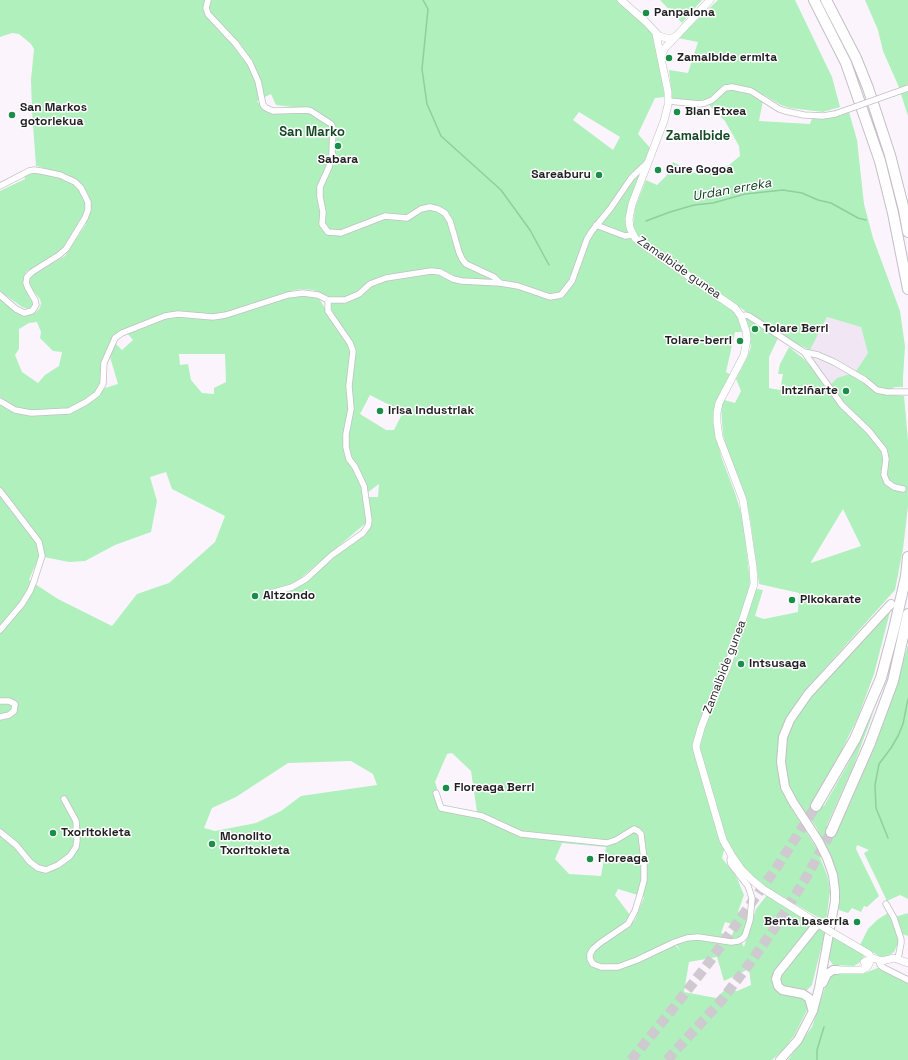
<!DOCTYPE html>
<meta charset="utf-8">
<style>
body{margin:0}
canvas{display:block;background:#fbf4fc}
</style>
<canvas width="908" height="1060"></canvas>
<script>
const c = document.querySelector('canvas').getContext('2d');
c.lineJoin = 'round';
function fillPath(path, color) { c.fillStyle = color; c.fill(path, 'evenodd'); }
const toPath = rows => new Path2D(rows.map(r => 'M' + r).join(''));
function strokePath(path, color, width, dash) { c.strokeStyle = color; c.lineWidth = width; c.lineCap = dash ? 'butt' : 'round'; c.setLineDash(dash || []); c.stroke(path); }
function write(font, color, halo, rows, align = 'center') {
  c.font = font + ' "Space Grotesk",sans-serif'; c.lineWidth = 3; c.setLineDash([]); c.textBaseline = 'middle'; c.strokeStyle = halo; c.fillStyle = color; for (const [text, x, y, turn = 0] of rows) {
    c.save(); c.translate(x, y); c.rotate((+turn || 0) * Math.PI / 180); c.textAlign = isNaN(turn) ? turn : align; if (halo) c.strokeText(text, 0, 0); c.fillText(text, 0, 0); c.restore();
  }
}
const built = toPath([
 [827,317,861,327,868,353,856,371,837,378,830,385,809,356,810,350]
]);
const green = toPath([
 [0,0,620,0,653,33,665,97,655,98,638,134,651,149,626,218,625,224,633,225,635,208,646,180,657,185,666,176,673,162,699,175,729,165,740,156,739,146,725,121,705,101,696,102,672,98,669,70,688,73,698,42,678,38,718,0,795,0,832,77,840,107,823,112,790,108,781,105,764,95,759,121,810,124,813,115,840,116,849,112,857,140,864,204,873,238,900,311,905,346,903,378,903,387,895,387,889,390,878,388,866,377,856,371,868,353,861,327,827,317,810,350,793,342,748,313,664,254,661,261,734,311,738,319,742,332,735,332,726,372,731,375,720,394,716,436,722,459,735,493,743,519,750,581,748,596,757,589,763,590,755,616,764,619,798,612,799,593,759,584,750,518,741,484,727,449,723,434,721,407,724,400,735,403,741,391,736,379,747,358,751,347,745,318,748,318,778,338,769,357,769,388,780,390,783,374,778,374,780,364,789,347,804,359,824,382,833,397,880,448,876,436,853,415,840,400,830,385,837,378,849,374,867,383,882,394,904,396,908,441,908,506,903,549,895,590,808,687,810,696,891,608,874,674,858,717,835,764,814,799,813,802,821,807,824,806,849,762,874,711,853,767,827,825,829,831,836,832,847,810,875,746,892,699,908,645,908,899,900,895,887,901,864,853,869,850,857,845,856,849,879,896,867,907,864,906,861,912,852,908,848,913,839,910,839,892,838,878,831,856,816,827,797,801,791,808,817,849,828,878,830,891,826,922,764,886,753,876,740,863,728,845,724,850,722,858,736,876,744,895,738,912,748,917,743,935,740,938,729,940,733,933,735,925,725,922,721,933,724,934,723,939,699,935,683,936,672,941,681,952,676,944,683,941,695,939,731,945,741,942,744,947,756,909,767,895,806,919,809,922,809,928,774,971,772,981,773,986,779,994,802,998,807,1001,809,1006,794,1036,784,1049,772,1060,0,1060,0,404,10,411,32,416,66,413,100,394,105,388,118,384,110,357,115,343,122,350,133,340,127,333,147,325,146,320,118,332,113,337,102,379,99,386,94,393,72,408,65,410,40,411,16,409,0,399,0,298,22,314,28,315,36,312,40,308,41,303,40,299,31,288,28,282,30,277,33,274,65,256,86,224,80,223,65,247,59,253,26,272,24,285,34,303,32,307,28,309,22,307,0,291,0,191,25,179,24,176,30,173,39,173,42,167,36,166,32,110,31,80,34,49,31,44,19,34,12,33,0,37],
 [271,94,276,105,315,110,334,126,336,131,333,161,319,184,329,158,332,131,329,126,309,111,266,111,257,101],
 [579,112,620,137,613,150,573,120],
 [301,289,313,290,328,296,333,314,347,338,344,340,320,300,314,297,304,294,294,296,291,291],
 [37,322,41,332,40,338,53,351,62,352,59,366,45,375,38,383,22,372,15,355,19,349,19,329,29,323],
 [179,354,225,354,226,382,214,388,214,394,202,393,191,380,188,364,180,365],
 [370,395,403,412,394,430,386,430,360,414],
 [166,472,172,489,225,516,215,542,169,583,137,594,112,626,58,599,29,580,39,556,69,562,85,561,115,545,151,532,157,501,150,477],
 [379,484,378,497,368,497,368,531,334,557,305,582,302,577,366,523,363,496],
 [843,509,861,546,811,563,811,562],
 [452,753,471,771,477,812,443,806,435,782,447,754],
 [351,761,373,774,377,785,301,796,281,811,256,823,215,831,204,828,212,808,236,797,288,763],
 [562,843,606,847,601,876,569,874,555,859],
 [618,889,644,897,635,920,625,929,623,924,630,915,615,895],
 [717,957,724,981,749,969,751,985,737,991,727,988,716,998,684,992,689,962],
 [660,0,702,0,682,23],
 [865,0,908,0,908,116,898,85,883,51,878,30],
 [888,913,896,930,899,941,894,952,888,956,881,957,860,945,868,929,877,920],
 [908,913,908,936,902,934,895,917],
 [819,928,825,932,812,985,807,990,802,991,784,987,780,983,781,975,816,930],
 [832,935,861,953,864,955,863,960,854,966,833,965,829,959],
 [880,967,908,982,908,1060,788,1060,812,1027,828,978,832,974,857,974,865,973]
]);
const stream = toPath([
 [423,0,428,9,422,69,427,104,441,136,501,190,530,230,549,265],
 [646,221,670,212,694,205,713,203,745,194,783,190,802,193,818,200,831,203,858,218,866,220],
 [888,838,876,808,875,785,879,764,891,748,898,736,903,724,908,699],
 [817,1060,817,1050,824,1027]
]);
const motorwayTunnel = toPath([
 [631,1060,672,1010,710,961,777,867,816,806],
 [667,1060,721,1001,750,963,776,926,807,876,831,832]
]);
const minor = toPath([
 [208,0,206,8,208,14,236,44,250,63,258,81,263,105,266,108,273,111,307,110,311,111,331,124,333,128,332,155,329,167,320,187,320,197,323,212,322,224,328,232,341,233,385,216,407,218,421,209,430,207,438,209,445,213,450,221,459,252,462,259,466,264,494,277,500,283],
 [894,93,908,88],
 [668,101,700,104,705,103,712,100,725,88,732,87,751,91,779,109,785,111,804,115,823,116,835,114],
 [0,186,29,171,34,170,41,171,60,175,75,182,81,188,88,202,88,210,85,218,66,249,59,255,32,272,27,277,26,283,28,288,35,300,36,305,32,311,24,313,16,309,0,295],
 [596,225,625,236,633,235],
 [741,316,746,315,749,316,804,352,842,405,869,431,884,450,886,459,884,475,887,482,894,487,903,489],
 [804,352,818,355,834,362,865,380,877,390,887,392,908,392],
 [0,401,15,410,31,413,69,411,86,402,97,394,103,384,104,363,115,338,122,333,165,316,178,314,213,317,226,315,288,295,303,293,318,295,328,300,345,300,359,294,370,284,386,278,431,271,440,272,453,279,462,281,500,283,518,286,550,297,561,295,572,281,587,239,592,231,610,209,632,177,647,163],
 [0,491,39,542,42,556,34,581,30,591,22,604,0,630],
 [268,594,292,587,306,579,332,555,363,533,368,526,369,521,364,486,355,467,349,459,346,447,346,434,351,409,349,386,353,351,350,343,328,311,328,300],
 [0,701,9,701,15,704,14,711,9,715,0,717],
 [436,793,441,808,482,816,521,834,607,843,616,840,634,829,638,831,641,834,644,860,644,880,640,895,635,911,628,924,600,943,593,949,590,954,590,959,593,964,601,967,618,967,637,960,675,942,687,938,698,937,731,942,738,941,742,939,745,936,750,920,752,898,748,886,731,864,730,860,732,856],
 [0,832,16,845,30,862,38,868,46,870,58,865,70,856,76,847,77,840,76,821,64,799],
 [886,904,894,918,901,939,901,943,898,959],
 [879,961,880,965,884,968,908,980]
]);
const tertiary = toPath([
 [621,0,647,23,659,36,670,39,676,36],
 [656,34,668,92,668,105,664,121,632,204,629,219,630,228,635,238,641,243,735,308,741,316,746,331,747,339,744,355,719,403,717,413,717,422,719,437,724,450,743,500,753,567,754,584,727,668,711,702,701,728,696,746,697,751,723,840,732,856,741,869,752,880,763,889,825,928],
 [661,56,665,48,710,0],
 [833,933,869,954,871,959],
 [864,962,873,958,882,961,894,958,908,963],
 [837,970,862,970,868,966,871,959]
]);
const secondary = toPath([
 [823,983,827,974,833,970,837,970],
 [812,1009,809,998,803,994,782,990,778,986,776,979,778,973,818,923],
 [780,1060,798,1040,813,1011,819,988,835,901,835,891,833,875,827,858,819,842,793,802,785,787,781,762,783,737,790,720,808,694,891,604]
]);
const motorway = toPath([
 [814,0,846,63,880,161,893,213,908,289],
 [826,0,856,58,868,88,890,155,904,210,908,232],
 [816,806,855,739,881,678,894,629,906,576,908,557],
 [831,832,870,743,893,681,908,614]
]);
const minorBridge = toPath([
 [835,114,894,93]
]);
const tertiaryBridge = toPath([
 [825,928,833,933]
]);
const markers = [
 [646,13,4,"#1b8f49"],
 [669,58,4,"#1b8f49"],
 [677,112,4,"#1b8f49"],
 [12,115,4,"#1b8f49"],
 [338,146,4,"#1b8f49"],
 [658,170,4,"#1b8f49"],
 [599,175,4,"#1b8f49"],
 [755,329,4,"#1b8f49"],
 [740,341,4,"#1b8f49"],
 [846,391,4,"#1b8f49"],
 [380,411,4,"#1b8f49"],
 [255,596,4,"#1b8f49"],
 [792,600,4,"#1b8f49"],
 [741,664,4,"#1b8f49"],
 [446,788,4,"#1b8f49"],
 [53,833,4,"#1b8f49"],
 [212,844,4,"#1b8f49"],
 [590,859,4,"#1b8f49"],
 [857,922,4,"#1b8f49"]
];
const poiNames = [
 ["Panpalona",654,13],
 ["Zamalbide ermita",677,58],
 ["San Markos",20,108],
 ["gotorlekua",20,122],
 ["Bian Etxea",685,112],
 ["Sabara",338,160,"center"],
 ["Gure Gogoa",666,170],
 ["Sareaburu",591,175,"right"],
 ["Tolare Berri",763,329],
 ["Tolare-berri",732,341,"right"],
 ["Intziñarte",838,391,"right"],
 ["Irisa industriak",388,411],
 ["Aitzondo",263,596],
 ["Pikokarate",800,600],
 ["Intsusaga",749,664],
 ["Floreaga Berri",454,788],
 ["Txoritokieta",61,833],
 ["Monolito",220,837],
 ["Txoritokieta",220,851],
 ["Floreaga",598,859],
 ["Benta baserria",849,922,"right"]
];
const streetNames = [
 ["Zamalbide gunea",679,268,35],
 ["Zamalbide gunea",725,667,-69]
];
const neighbourhoodNames = [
 ["San Marko",312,132],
 ["Zamalbide",698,136]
];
const waterNames = [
 ["Urdan erreka",732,190,-10]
];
fillPath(built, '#f1e6f4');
fillPath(green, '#aff0bd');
strokePath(stream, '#8fcf9e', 1.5);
strokePath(motorwayTunnel, '#cfc9d0', 10, [10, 5]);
strokePath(minor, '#c4bec6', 7);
strokePath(tertiary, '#c4bec6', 8);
strokePath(secondary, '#c4bec6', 10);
strokePath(motorway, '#c4bec6', 12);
strokePath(minor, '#fff', 5.5);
strokePath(tertiary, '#fff', 7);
strokePath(secondary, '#fff', 8);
strokePath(motorway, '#fff', 10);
strokePath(minorBridge, '#c4bec6', 7, []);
strokePath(tertiaryBridge, '#c4bec6', 8, []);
strokePath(minorBridge, '#fff', 5.5);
strokePath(tertiaryBridge, '#fff', 7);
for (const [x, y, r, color] of markers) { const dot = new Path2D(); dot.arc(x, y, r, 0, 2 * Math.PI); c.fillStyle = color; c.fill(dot); strokePath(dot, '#fff', 1.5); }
write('bold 12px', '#211f22', '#fff', poiNames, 'left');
write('12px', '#211f22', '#fff', streetNames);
write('bold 13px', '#154926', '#fff', neighbourhoodNames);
write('italic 13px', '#0c3d1d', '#fff', waterNames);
</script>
